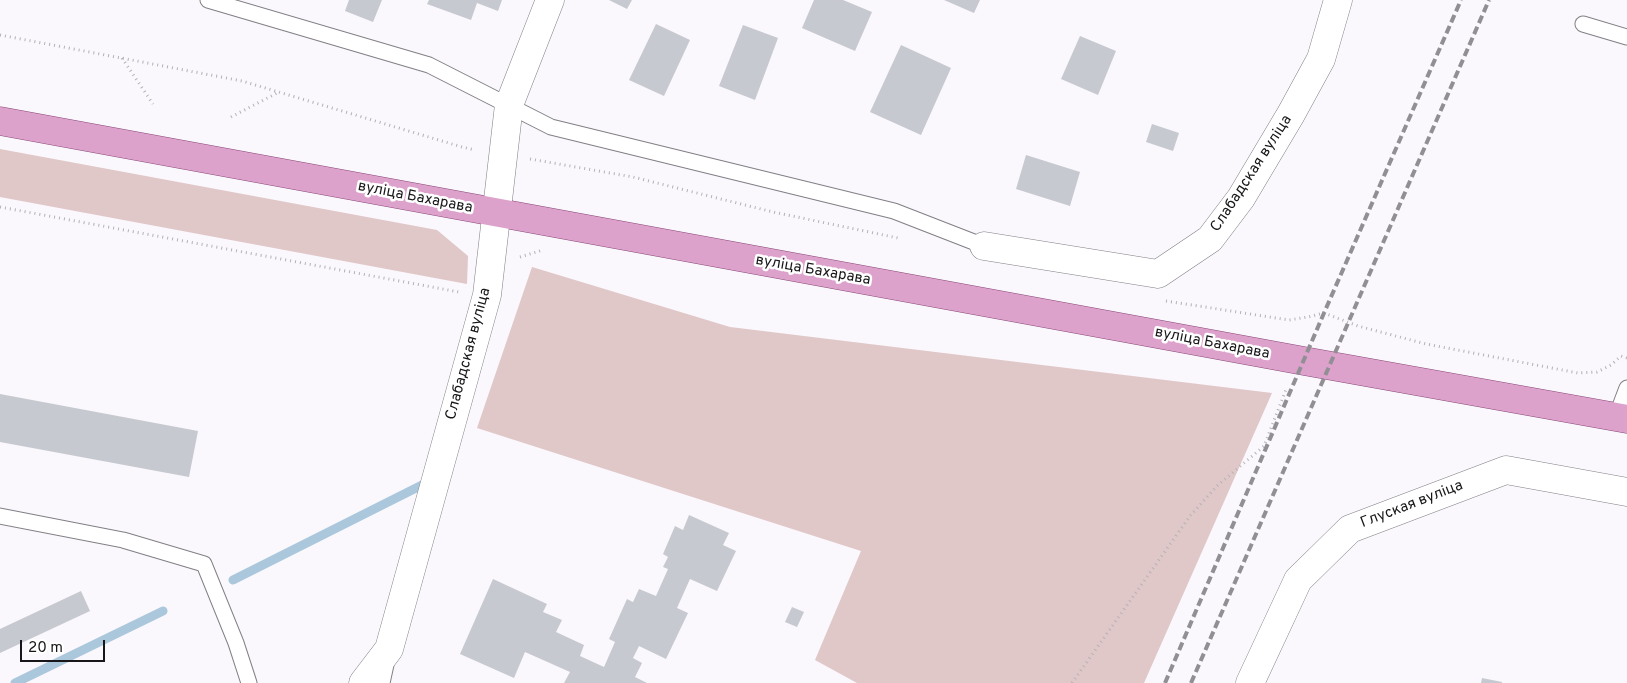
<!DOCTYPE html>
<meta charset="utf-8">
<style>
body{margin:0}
#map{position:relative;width:1627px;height:683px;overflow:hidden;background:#faf7fd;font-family:Overpass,sans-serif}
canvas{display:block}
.scale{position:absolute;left:20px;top:640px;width:85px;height:22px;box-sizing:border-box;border:2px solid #171618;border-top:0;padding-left:6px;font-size:15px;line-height:18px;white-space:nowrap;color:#171618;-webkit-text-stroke:4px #fff;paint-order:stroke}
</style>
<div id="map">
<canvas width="1627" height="683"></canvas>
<div class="scale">20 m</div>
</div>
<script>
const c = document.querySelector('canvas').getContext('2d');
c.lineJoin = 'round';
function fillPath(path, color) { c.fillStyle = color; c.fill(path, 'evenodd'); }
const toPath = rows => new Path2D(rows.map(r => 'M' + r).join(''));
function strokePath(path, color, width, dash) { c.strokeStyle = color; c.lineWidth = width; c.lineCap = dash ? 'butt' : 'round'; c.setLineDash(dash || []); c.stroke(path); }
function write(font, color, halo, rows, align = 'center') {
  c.font = font + ' Overpass,sans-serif'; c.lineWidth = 5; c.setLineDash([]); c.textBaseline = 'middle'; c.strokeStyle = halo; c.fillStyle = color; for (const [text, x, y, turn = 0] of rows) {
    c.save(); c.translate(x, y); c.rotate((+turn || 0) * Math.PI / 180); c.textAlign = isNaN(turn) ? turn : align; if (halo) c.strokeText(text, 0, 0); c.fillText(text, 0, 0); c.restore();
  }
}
const green = toPath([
 [0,149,437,230,468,256,467,284,0,197],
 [532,267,730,327,1272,393,1144,683,857,683,815,660,861,551,477,428]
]);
const stream = toPath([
 [233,580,422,485],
 [15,683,163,611]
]);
const building = toPath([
 [349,0,382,0,373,22,345,11],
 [429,0,502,0,498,11,477,3,471,20,427,4],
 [609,0,632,0,627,9],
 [814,0,843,0,872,12,855,51,802,28],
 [944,0,980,0,974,13],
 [656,24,690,40,664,96,629,80],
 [743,25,778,38,755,100,719,86],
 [1080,36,1116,51,1098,95,1061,79],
 [901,45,951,68,921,135,870,112],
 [1152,124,1179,133,1173,151,1146,142],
 [1026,155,1080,172,1070,206,1016,189],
 [0,394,198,431,189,477,0,442],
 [689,515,729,533,723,545,736,551,717,591,690,579,677,608,688,613,666,659,639,646,633,658,642,663,635,677,647,683,564,683,570,672,525,652,514,678,460,654,493,579,547,604,543,612,562,620,556,632,584,645,580,656,604,667,615,642,609,639,627,599,633,602,639,589,656,596,668,569,663,567,668,557,663,554,675,526,683,530],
 [81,591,90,611,0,653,0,629],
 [792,607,804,612,797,627,785,622],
 [1482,678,1502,682,1502,683,1481,683]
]);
const path = toPath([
 [0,35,242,81,462,147,475,150],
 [122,58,153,104],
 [231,117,279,92],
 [530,159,633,177,773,212,898,238],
 [0,207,459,292],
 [520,257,543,250],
 [1166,301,1289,320,1308,317,1324,313,1358,326,1426,344,1578,373,1597,372,1611,365,1621,356,1627,358],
 [1072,683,1190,516,1217,486,1264,446,1287,387]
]);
const service = toPath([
 [208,0,429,65,551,127,894,211,984,246],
 [1583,24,1627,37],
 [1616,417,1627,388],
 [0,516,123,540,204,564,236,643,249,683],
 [382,683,387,660]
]);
const minor = toPath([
 [984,246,1158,274,1210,239,1241,198,1291,114,1321,59,1338,0],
 [363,683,389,649,487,295,509,105,550,0],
 [1250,683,1298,580,1350,529,1506,470,1627,492]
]);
const primary = toPath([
 [0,121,1304,361,1627,419]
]);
const rail = toPath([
 [1165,683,1324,313,1461,0],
 [1191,683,1489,0]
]);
const streetNames = [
 ["Слабадская вуліца",1252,174,-57],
 ["вуліца Бахарава",415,198,11],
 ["вуліца Бахарава",813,271,10],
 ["вуліца Бахарава",1212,344,11],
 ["Слабадская вуліца",469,354,-75],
 ["Глуская вуліца",1412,505,-21]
];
fillPath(green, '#e0c7c8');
strokePath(stream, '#abc7dc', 9);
fillPath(building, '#c7c9d0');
strokePath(service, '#827f85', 17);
strokePath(minor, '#827f85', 29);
strokePath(primary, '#894977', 29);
strokePath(path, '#b4b1b6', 3, [1, 4]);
strokePath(service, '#fff', 15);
strokePath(minor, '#fff', 28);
strokePath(primary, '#dda2cc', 28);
strokePath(rail, '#918f94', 4, [8, 4]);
write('15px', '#171618', '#fff', streetNames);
</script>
